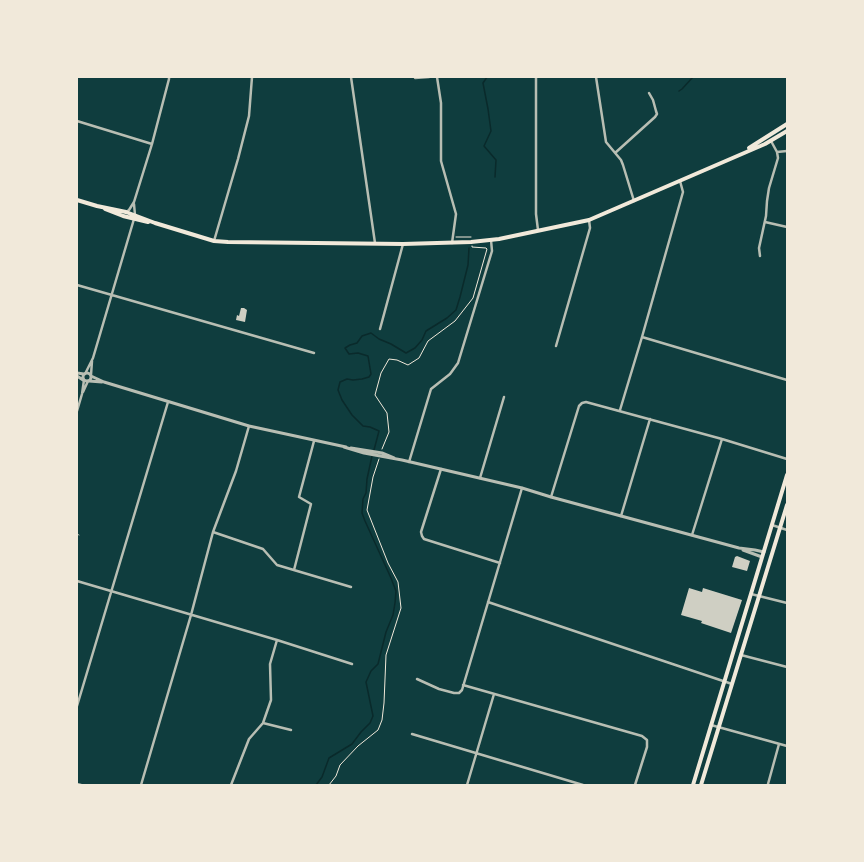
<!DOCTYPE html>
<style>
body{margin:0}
#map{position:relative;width:864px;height:862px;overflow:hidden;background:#0f3d3e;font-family:"Crimson Pro",serif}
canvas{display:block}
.frame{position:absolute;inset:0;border:78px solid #f1e9da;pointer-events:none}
</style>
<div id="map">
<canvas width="864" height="862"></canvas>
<div class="frame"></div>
</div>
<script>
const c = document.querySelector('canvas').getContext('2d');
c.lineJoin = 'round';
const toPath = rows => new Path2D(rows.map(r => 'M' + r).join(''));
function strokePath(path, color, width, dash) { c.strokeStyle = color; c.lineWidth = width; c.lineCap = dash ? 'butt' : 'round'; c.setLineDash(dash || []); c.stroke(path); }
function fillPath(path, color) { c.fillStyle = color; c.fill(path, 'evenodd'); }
const stream = toPath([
 [487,77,483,83,488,109,491,131,484,146,496,160,495,177],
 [679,91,682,89,693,77],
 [374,450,379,431,370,427,363,426,352,415,342,400,338,390,340,382,347,379,353,380,362,379,369,377,371,374,368,356,358,353,349,354,345,348,350,345,357,343,362,336,371,333,379,339,391,344,406,353,415,348,422,340,426,331,447,318,456,310,460,297,468,265,469,248],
 [316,785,322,777,329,758,352,744,361,732,370,723,373,716,366,682,371,671,378,664,386,632,393,615,395,603,396,591,391,578,365,521,362,513,363,499,366,493,367,479,372,456]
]);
const building = toPath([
 [241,308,244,308,247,310,245,322,236,320,237,315,239,316],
 [737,556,750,561,747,571,732,567,735,557],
 [689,588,702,592,703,588,742,600,731,633,701,623,702,621,681,615]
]);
const path = toPath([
 [456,237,471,237],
 [382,449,389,432,387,413,375,395,381,373,389,359,397,360,408,365,419,358,428,341,455,321,473,298,487,249,486,248,472,247,472,246],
 [329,785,336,776,340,765,358,746,378,730,382,720,384,703,386,655,401,608,398,582,388,563,367,510,373,477,379,459]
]);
const service = toPath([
 [77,534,79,535]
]);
const minor = toPath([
 [351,77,375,243],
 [437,77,441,103,441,161,456,214,452,243],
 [536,77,536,214,538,230],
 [596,77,606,142,621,160,623,165,634,201],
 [415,78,429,77],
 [77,121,152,144],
 [777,152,787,151],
 [615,153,655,117,657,114,656,111,653,100,649,93],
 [134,204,135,215],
 [126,212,129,210,134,202,152,144,169,79,169,77],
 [765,222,787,227],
 [214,241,238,159,249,116,252,77],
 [760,256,759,248,766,216,767,201,769,188,778,158,777,152,771,141],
 [77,285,314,353],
 [380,329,403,244],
 [642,337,787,380],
 [556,346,590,228,589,220],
 [85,374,93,358,134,219],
 [91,375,92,361],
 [83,392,88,381],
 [620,410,642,337,683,192,680,181],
 [77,411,82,394,84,380],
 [409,462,431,389,450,374,458,363,492,251,491,240],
 [441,469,421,532,422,536,424,539,500,563],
 [480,478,504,397],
 [551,497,579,406,582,403,586,402,722,439,787,459],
 [621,516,650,419],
 [772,525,787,530],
 [213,532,263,549,277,565,351,587],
 [692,535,722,439],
 [294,570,311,504,299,497,314,441],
 [77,581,277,640,352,664],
 [751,594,787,603],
 [488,602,732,684],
 [741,655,787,667],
 [417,679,439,689,454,693,459,693,462,690,522,488],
 [463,685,642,736,647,740,647,747,635,785],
 [77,706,168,402],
 [263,723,291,730],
 [711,725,787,746],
 [412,734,583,785],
 [77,784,81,785],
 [768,784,779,744],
 [141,785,191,615,213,532,236,471,249,426],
 [231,785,249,739,263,723,271,700,270,664,277,640],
 [467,785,494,694]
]);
const tertiary = toPath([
 '83 377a4 4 0 1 1 8 0a4 4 0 1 1-8 0Z',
 [77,373,84,374],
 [77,376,83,380],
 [91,376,104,382,249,426,346,447],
 [89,381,102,382],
 [344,447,364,453,402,460,522,488,551,497,739,548,755,550,764,552],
 [351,448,382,453,394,458],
 [743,550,762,557]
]);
const primary = toPath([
 [749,148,787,124],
 [77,200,97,206,126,212,155,223,214,241,228,242,403,244,471,242,499,239,589,220,765,144,787,131],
 [105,209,123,216,148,222],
 [693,785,787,475],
 [701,785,787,505]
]);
strokePath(stream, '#0a2a2b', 1.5);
fillPath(building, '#cfcfc3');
strokePath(path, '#f1e9da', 1);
strokePath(service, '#b8beb3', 1);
strokePath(minor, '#b8beb3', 2.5);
strokePath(tertiary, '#b8beb3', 3);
strokePath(primary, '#f1e9da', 4);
</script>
